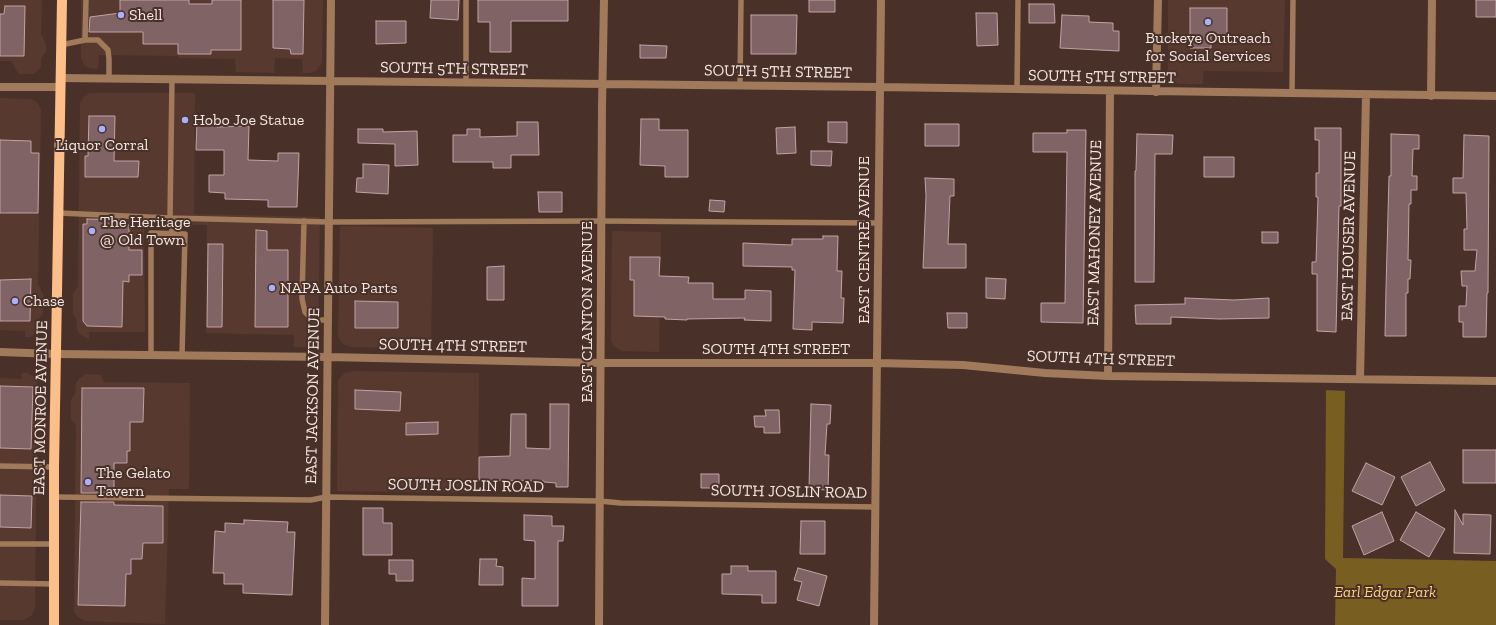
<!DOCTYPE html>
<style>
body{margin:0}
canvas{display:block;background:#493129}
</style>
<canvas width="1496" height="625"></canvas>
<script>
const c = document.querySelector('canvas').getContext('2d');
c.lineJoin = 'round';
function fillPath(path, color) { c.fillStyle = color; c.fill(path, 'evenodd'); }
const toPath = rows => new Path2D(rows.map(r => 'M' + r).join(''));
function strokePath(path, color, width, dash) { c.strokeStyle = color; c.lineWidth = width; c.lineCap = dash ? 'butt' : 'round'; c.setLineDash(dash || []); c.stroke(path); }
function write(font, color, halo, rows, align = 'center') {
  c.font = font + ' "Zilla Slab",serif'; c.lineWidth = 4; c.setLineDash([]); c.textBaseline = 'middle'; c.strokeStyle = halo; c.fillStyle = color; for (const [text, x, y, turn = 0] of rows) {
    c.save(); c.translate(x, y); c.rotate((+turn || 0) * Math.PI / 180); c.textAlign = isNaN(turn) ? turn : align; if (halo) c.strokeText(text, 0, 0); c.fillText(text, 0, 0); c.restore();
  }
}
const built = toPath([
 [0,0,42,0,41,34,46,44,46,51,41,59,41,67,37,71,33,74,19,74,11,61,0,61],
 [81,0,323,0,322,63,317,70,311,73,303,73,302,59,275,58,274,73,236,72,235,59,178,58,178,56,99,55,98,69,89,68,84,65,81,57],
 [1168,0,1285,0,1283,72,1203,71,1203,84,1179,84,1172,80,1168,73],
 [90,93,195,93,194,214,320,217,318,336,316,341,313,345,308,347,294,347,294,335,206,333,207,225,144,224,145,332,89,332,89,339,79,334,77,328,77,321,73,313,73,294,78,286,80,103,83,98],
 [0,98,30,99,37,102,41,109,38,284,43,294,43,313,38,320,38,328,35,333,30,337,25,337,25,331,0,330],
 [340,226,433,228,431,349,352,347,345,345,341,342,338,336],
 [612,231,661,232,659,352,622,351,614,346,611,340],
 [353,371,479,373,478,493,337,491,338,382,340,378,345,373],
 [22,373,27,373,33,376,37,382,37,391,42,399,42,418,37,426,35,607,32,615,24,620,0,620,0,378,22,379],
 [86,374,101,375,104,382,190,383,189,489,169,489,165,624,85,621,78,617,74,612,76,426,71,419,71,400,75,394,76,383,80,378]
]);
const green = toPath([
 [1326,390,1345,391,1343,558,1496,561,1496,625,1335,625,1336,569,1325,559]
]);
const building = toPath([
 [120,0,189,0,189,4,212,4,212,0,241,0,241,50,211,50,211,54,178,54,178,44,143,44,143,32,89,32,90,17,120,13,120,0],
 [273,0,304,0,303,54,291,54,290,49,273,48,273,0],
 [431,0,459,0,458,20,430,18,431,0],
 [478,0,568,0,568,21,511,21,511,52,490,52,490,22,478,22,478,0],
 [809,0,835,0,835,12,809,12,809,0],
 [1476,0,1496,0,1496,17,1476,17,1476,0],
 [1029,4,1054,4,1055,23,1029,23,1029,4],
 [5,6,25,6,24,56,0,56,0,14,4,14,5,6],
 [1190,8,1227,8,1227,36,1211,35,1211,48,1190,48,1190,8],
 [976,13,997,13,998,45,977,46,976,13],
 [751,15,797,15,796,54,751,54,751,15],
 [1062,15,1089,16,1089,22,1113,23,1113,31,1119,31,1119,51,1060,48,1062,15],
 [376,21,406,21,406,43,376,44,376,21],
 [640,45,667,46,666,58,640,58,640,45],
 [89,116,115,116,114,161,139,161,138,177,85,177,85,156,88,156,89,116],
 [197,119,217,120,217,127,249,126,248,160,278,161,278,153,299,153,297,207,268,207,268,200,225,199,225,193,209,192,209,175,224,175,224,150,196,150,197,119],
 [641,119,659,119,659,130,688,130,688,177,665,177,665,166,640,165,641,119],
 [517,122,538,122,539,155,511,155,511,168,493,168,493,162,453,162,453,135,467,135,467,129,480,129,480,137,517,136,517,122],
 [828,122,847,122,847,143,828,142,828,122],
 [925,124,959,124,959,146,925,146,925,124],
 [795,127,796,153,777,154,776,128,795,127],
 [1315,128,1341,128,1341,206,1339,206,1336,332,1317,331,1317,274,1312,274,1312,262,1316,262,1318,197,1316,197,1316,173,1319,173,1319,140,1315,140,1315,128],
 [358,129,383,129,383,132,417,131,418,165,395,166,395,144,358,143,358,129],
 [1067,130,1086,130,1083,323,1041,322,1041,303,1065,303,1067,152,1033,152,1033,133,1067,133,1067,130],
 [1137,134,1173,135,1172,154,1155,154,1154,282,1135,282,1135,171,1136,171,1137,134],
 [1391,134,1419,135,1419,149,1413,149,1412,176,1417,176,1417,190,1411,190,1411,204,1409,204,1408,260,1411,260,1410,279,1408,279,1408,293,1406,293,1406,336,1385,336,1386,289,1389,176,1391,176,1391,134],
 [1464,135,1489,136,1488,293,1487,293,1486,337,1463,337,1463,322,1459,322,1459,306,1466,306,1467,286,1462,286,1461,271,1475,271,1477,250,1464,250,1464,229,1467,229,1466,193,1453,193,1453,178,1463,178,1464,135],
 [0,140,31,141,31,153,39,153,38,213,0,213,0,140],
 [811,151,832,151,831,166,811,165,811,151],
 [1204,157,1234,157,1234,177,1204,177,1204,157],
 [363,164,389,165,388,194,356,192,357,178,363,178,363,164],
 [925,178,954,179,954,196,950,196,948,244,966,244,966,268,923,268,926,196,925,178],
 [538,192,562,192,562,212,539,212,538,192],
 [710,200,725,201,724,212,709,211,710,200],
 [87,219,123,220,123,225,129,225,129,250,142,250,142,275,129,275,129,282,123,281,122,327,87,326,83,321,83,224,87,224,87,219],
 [256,230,267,231,267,250,288,250,288,327,255,327,256,230],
 [1262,232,1278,232,1278,243,1262,243,1262,232],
 [823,236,838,236,837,271,842,271,841,298,844,298,843,323,812,322,812,330,793,329,795,270,792,270,792,267,743,266,743,243,792,245,792,239,823,239,823,236],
 [208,244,223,244,222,327,207,327,208,244],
 [630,257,660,257,659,276,689,277,688,283,713,283,713,299,745,299,745,290,771,291,771,321,744,320,745,318,687,319,687,320,665,319,665,317,634,316,634,280,630,280,630,257],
 [504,266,504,300,487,300,487,267,504,266],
 [986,278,1006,279,1005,299,986,298,986,278],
 [31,279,30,321,0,321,0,280,31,279],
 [1185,298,1234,300,1269,298,1269,318,1220,319,1171,317,1171,324,1136,324,1135,305,1185,304,1185,298],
 [355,301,398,302,398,328,355,328,355,301],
 [947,313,967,313,967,328,948,328,947,313],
 [0,386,33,387,31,449,0,448,0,386],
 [82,388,144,388,143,422,130,422,130,451,127,451,127,463,114,463,114,493,81,493,82,388],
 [355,390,401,392,400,411,355,409,355,390],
 [550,404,569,404,568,487,556,487,556,483,544,482,544,481,479,480,479,457,510,456,511,414,526,414,526,448,550,449,550,404],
 [811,404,831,405,830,424,827,424,825,455,829,455,828,490,809,489,811,404],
 [765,410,779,410,780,433,764,433,764,427,755,427,754,416,766,416,765,410],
 [438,422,438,434,406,435,406,423,438,422],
 [1463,450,1496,450,1496,483,1463,483,1463,450],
 [1430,462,1445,490,1416,506,1401,477,1430,462],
 [1366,463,1395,477,1382,505,1352,491,1366,463],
 [701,474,719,474,719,488,701,488,701,474],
 [0,495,32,496,31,528,0,527,0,495],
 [81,502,114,502,114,505,163,506,163,543,143,543,142,559,131,559,131,574,126,574,125,606,78,605,81,502],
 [363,508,383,508,383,523,392,523,392,555,363,555,363,508],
 [1455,510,1463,525,1463,514,1491,515,1490,554,1454,553,1455,510],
 [1382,512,1394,541,1364,555,1352,526,1382,512],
 [1416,512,1445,529,1429,557,1400,540,1416,512],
 [524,515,552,516,552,526,564,526,563,541,558,541,558,606,522,606,522,578,535,579,535,541,524,540,524,515],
 [244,520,288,522,287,532,295,532,292,595,243,593,243,584,224,584,224,573,213,573,215,531,225,532,225,523,244,524,244,520],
 [801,521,825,521,825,554,800,554,801,521],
 [480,559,497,559,496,566,503,567,503,585,479,585,480,559],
 [389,560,413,560,413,581,396,581,396,574,389,574,389,560],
 [731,566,748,566,748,571,776,571,776,603,762,603,762,595,722,594,722,574,731,574,731,566],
 [798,568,827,576,819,606,797,600,802,582,794,580,798,568]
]);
const service = toPath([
 [85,40,98,40,108,50,109,59,109,78],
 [61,45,85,40,86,0],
 [466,83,466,0],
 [740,86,741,0],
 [1017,89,1018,0],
 [1292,94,1293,0],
 [59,213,170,218,329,222,602,221,878,223],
 [170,218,172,79],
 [304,221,302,299,305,312,309,316,317,320,329,320],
 [172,233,172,218],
 [151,355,151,233,185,234,182,355],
 [0,466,54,467],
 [55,497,311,500,326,497,599,501,621,503,876,507],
 [0,544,55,544],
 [0,583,54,584]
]);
const minor = toPath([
 [60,78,879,87,1496,96],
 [0,87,60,87],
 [1156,92,1158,0],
 [1431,96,1432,0],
 [56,354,328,357,600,363,877,363,963,365,1045,373,1108,376,1496,381],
 [1108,376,1110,91],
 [1360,379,1366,95],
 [325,625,331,0],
 [599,625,602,106,604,0],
 [874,625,881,0]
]);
const tertiary = toPath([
 [0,352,56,354]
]);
const primary = toPath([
 [54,625,54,467,62,0]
]);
const markers = [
 [121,15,4,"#acaffb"],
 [1208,22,4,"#acaffb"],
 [185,120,4,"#acaffb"],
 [102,129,4,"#acaffb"],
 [92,231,4,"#acaffb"],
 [272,288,4,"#acaffb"],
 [15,301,4,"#acaffb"],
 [88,482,4,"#acaffb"]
];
const poiNames = [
 ["Shell",129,15],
 ["Buckeye Outreach",1208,38,"center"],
 ["for Social Services",1208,56,"center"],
 ["Hobo Joe Statue",193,120],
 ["Liquor Corral",102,145,"center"],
 ["The Heritage",100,222],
 ["@ Old Town",100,240],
 ["NAPA Auto Parts",280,288],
 ["Chase",23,301],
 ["The Gelato",96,473],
 ["Tavern",96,491]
];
const streetNames = [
 ["SOUTH 5TH STREET",454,69,1],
 ["SOUTH 5TH STREET",778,72,1],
 ["SOUTH 5TH STREET",1102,77,1],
 ["EAST MAHONEY AVENUE",1095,233,-89],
 ["EAST HOUSER AVENUE",1349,236,-89],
 ["EAST CENTRE AVENUE",864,240,-90],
 ["EAST CLANTON AVENUE",587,312,-90],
 ["SOUTH 4TH STREET",453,346,1],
 ["SOUTH 4TH STREET",776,349],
 ["SOUTH 4TH STREET",1101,359,2],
 ["EAST JACKSON AVENUE",313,396,-89],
 ["EAST MONROE AVENUE",41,408,-89],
 ["SOUTH JOSLIN ROAD",466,486,1],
 ["SOUTH JOSLIN ROAD",789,492,1]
];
const parkNames = [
 ["Earl Edgar Park",1385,592]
];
fillPath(built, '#57392f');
fillPath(green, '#795e22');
fillPath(building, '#806364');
strokePath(building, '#c3a2a4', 1);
strokePath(service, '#a07a5a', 5.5);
strokePath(minor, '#a07a5a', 8);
strokePath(tertiary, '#a07a5a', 8);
strokePath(primary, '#fdbf89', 10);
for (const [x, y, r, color] of markers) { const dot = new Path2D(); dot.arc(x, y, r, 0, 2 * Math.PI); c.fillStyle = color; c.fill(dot); strokePath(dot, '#493129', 1.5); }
write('16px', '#f5e5e0', '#493129', poiNames, 'left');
write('16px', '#f5e5e0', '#493129', streetNames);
write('italic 16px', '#fcd27a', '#493129', parkNames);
</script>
